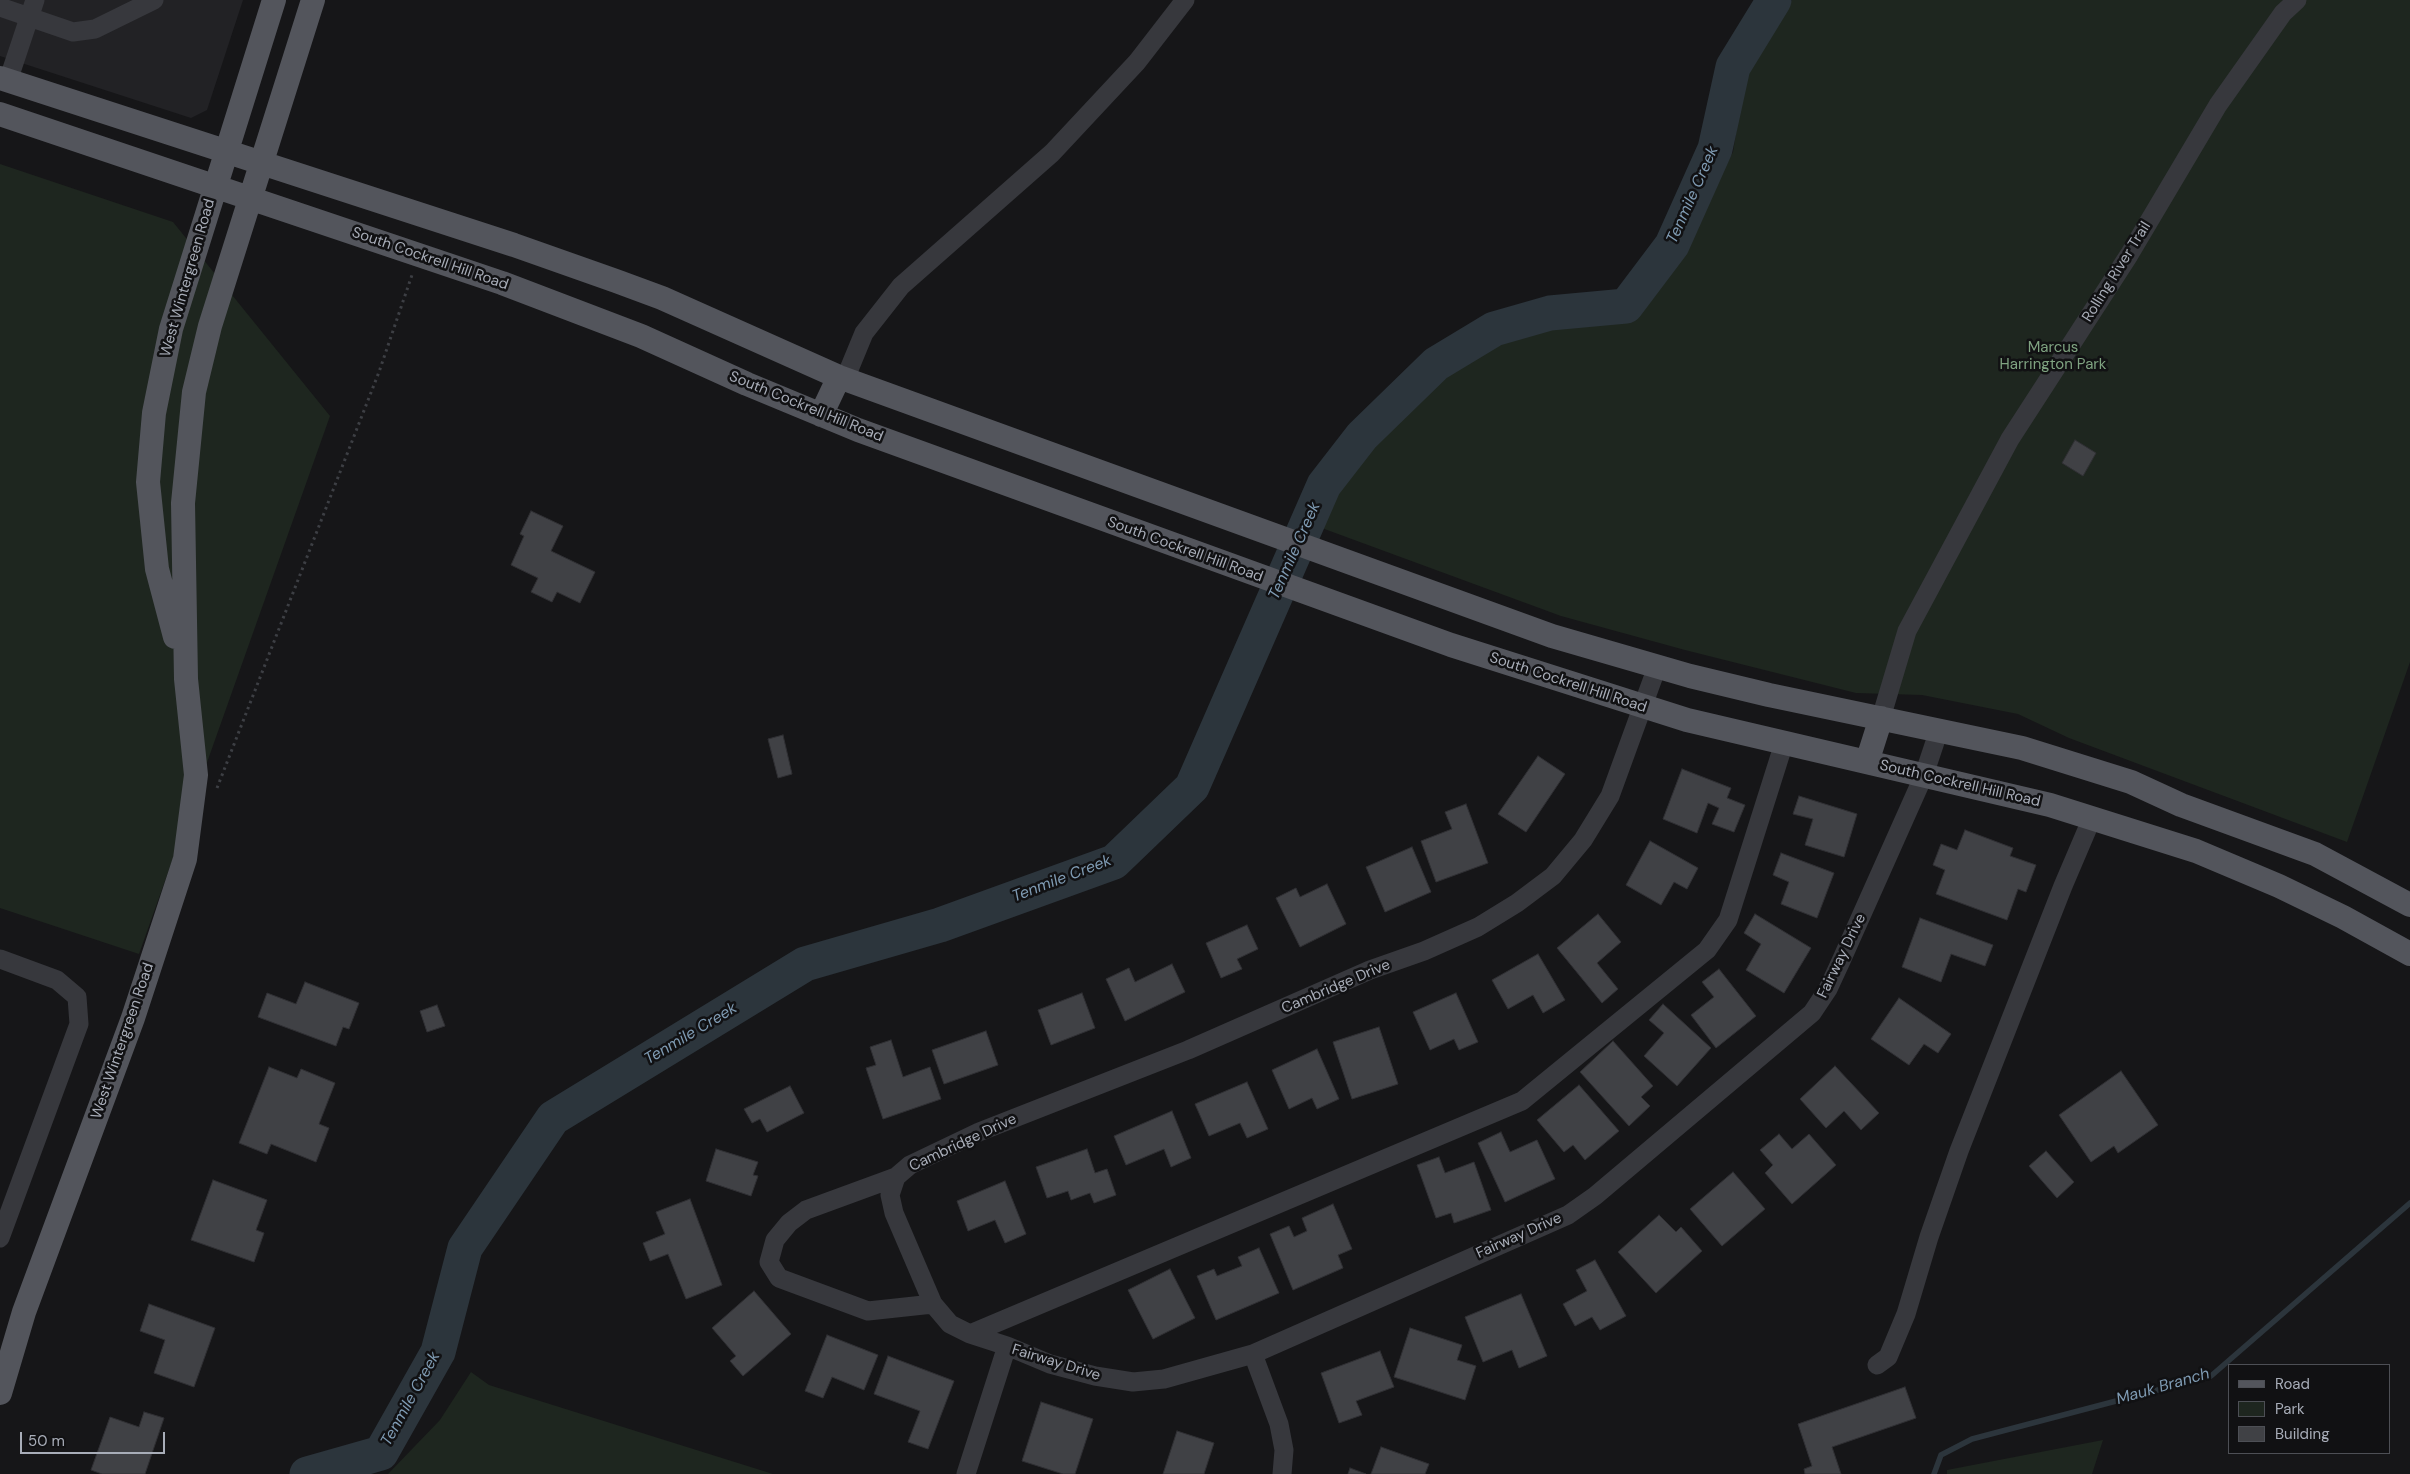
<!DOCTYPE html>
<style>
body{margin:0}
#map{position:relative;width:2410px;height:1474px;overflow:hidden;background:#161618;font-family:"DM Sans",sans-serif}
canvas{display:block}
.legend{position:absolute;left:2228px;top:1364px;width:162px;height:90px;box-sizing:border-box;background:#111113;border:1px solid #4d4f55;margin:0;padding:6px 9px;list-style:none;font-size:15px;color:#a8adb8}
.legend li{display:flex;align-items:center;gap:10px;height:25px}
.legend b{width:25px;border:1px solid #4d4f55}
.scale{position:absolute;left:20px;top:1432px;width:145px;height:22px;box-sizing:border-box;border:2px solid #a8adb8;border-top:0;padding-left:6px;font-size:15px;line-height:18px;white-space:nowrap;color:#a8adb8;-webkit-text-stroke:4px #111113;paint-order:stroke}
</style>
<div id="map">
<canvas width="2410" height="1474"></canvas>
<ul class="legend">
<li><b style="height:6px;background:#53555c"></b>Road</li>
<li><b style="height:14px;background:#1e261f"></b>Park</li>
<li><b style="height:14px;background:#404145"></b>Building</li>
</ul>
<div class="scale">50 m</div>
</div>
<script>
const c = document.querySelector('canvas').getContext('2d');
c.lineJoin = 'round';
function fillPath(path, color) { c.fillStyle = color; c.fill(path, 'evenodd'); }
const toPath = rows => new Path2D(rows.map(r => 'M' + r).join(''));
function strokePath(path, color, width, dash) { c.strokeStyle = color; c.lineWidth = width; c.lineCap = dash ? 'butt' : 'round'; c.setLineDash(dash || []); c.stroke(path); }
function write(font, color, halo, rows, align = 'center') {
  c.font = font + ' "DM Sans",sans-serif'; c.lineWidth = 5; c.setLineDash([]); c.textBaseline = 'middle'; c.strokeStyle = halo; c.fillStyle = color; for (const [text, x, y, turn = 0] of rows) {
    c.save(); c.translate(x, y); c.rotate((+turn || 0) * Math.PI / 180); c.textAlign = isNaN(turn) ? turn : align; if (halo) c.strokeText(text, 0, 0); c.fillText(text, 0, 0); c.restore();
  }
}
const built = toPath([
 [0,0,243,0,207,110,191,118,0,56]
]);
const green = toPath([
 [1792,0,2410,0,2410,662,2347,842,2069,738,2018,714,1922,695,1856,693,1685,650,1561,616,1319,527,1338,485,1441,373,1493,338,1548,326,1630,316,1680,253,1733,152,1746,71],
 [0,164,173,222,330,416,139,954,0,908],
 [471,1372,489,1385,773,1474,388,1474,440,1420],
 [2103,1440,2092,1474,1947,1474,1947,1470]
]);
const stream = toPath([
 [1934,1474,1941,1455,1972,1439,2211,1376,2410,1203]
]);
const river = toPath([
 [307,1474,381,1453,438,1352,465,1248,553,1118,805,964,940,925,1114,862,1192,787,1324,485,1362,436,1436,364,1494,329,1550,313,1626,306,1672,245,1715,149,1733,67,1774,0]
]);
const building = toPath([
 [2075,440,2096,453,2083,476,2062,463,2075,440],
 [531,511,563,526,551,551,595,572,580,603,557,592,552,602,531,592,538,578,511,565,524,536,520,534,531,511],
 [783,735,792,774,778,778,768,739,783,735],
 [1538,756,1565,774,1526,832,1498,814,1538,756],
 [1682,769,1731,788,1727,798,1745,805,1734,832,1712,824,1719,808,1708,803,1697,833,1663,819,1682,769],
 [1799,796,1857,814,1844,857,1805,845,1813,819,1793,814,1799,796],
 [1466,804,1488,863,1436,882,1421,841,1452,829,1445,812,1466,804],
 [1965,830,2013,848,2010,856,2036,865,2026,892,2018,889,2007,920,1936,894,1945,870,1933,865,1941,844,1957,850,1965,830],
 [1650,841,1698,868,1687,889,1674,882,1661,905,1626,885,1650,841],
 [1412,847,1431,892,1385,912,1366,867,1412,847],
 [1781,853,1834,873,1817,918,1781,904,1789,882,1773,875,1781,853],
 [1327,884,1346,924,1300,947,1276,898,1296,888,1300,897,1327,884],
 [1598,914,1621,942,1597,963,1618,989,1602,1003,1557,948,1598,914],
 [1755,914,1811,948,1784,993,1746,970,1761,944,1744,933,1755,914],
 [1920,918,1993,945,1985,966,1951,954,1941,982,1902,967,1920,918],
 [1247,925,1258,949,1237,959,1242,969,1221,978,1206,943,1247,925],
 [1538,954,1565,1000,1543,1013,1533,995,1508,1009,1492,980,1538,954],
 [1172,964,1185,992,1125,1021,1106,979,1129,968,1135,982,1172,964],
 [1719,969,1756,1016,1716,1048,1691,1015,1714,997,1702,982,1719,969],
 [305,982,359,1003,349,1029,343,1027,336,1046,258,1017,267,993,296,1004,305,982],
 [1082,993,1095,1028,1051,1045,1038,1010,1082,993],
 [1456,993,1478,1042,1459,1050,1454,1039,1430,1050,1413,1012,1456,993],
 [1899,998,1951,1034,1938,1053,1924,1044,1909,1065,1871,1039,1899,998],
 [1663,1004,1711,1048,1677,1086,1644,1056,1664,1033,1649,1020,1663,1004],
 [437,1005,445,1026,427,1032,420,1011,437,1005],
 [1379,1027,1398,1084,1352,1099,1333,1042,1379,1027],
 [986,1031,998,1065,944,1084,932,1050,986,1031],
 [891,1040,903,1077,930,1067,941,1099,883,1119,866,1068,876,1065,870,1047,891,1040],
 [1613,1041,1653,1086,1641,1097,1650,1106,1629,1126,1580,1072,1613,1041],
 [1317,1049,1339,1099,1317,1109,1312,1098,1289,1109,1272,1070,1317,1049],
 [1835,1066,1879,1113,1861,1130,1844,1111,1826,1128,1800,1099,1835,1066],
 [269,1067,297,1078,301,1069,335,1083,319,1124,329,1128,316,1162,271,1144,267,1154,239,1143,269,1067],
 [2121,1071,2158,1125,2118,1153,2114,1146,2091,1162,2059,1115,2121,1071],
 [1247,1082,1268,1129,1247,1138,1240,1123,1209,1136,1195,1104,1247,1082],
 [1579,1085,1619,1131,1585,1160,1573,1145,1564,1152,1537,1120,1579,1085],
 [790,1086,804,1113,767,1132,760,1119,752,1123,744,1109,790,1086],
 [1172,1111,1191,1158,1171,1167,1164,1149,1126,1165,1114,1136,1172,1111],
 [1501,1132,1510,1152,1537,1140,1555,1179,1505,1202,1478,1143,1501,1132],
 [1779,1134,1792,1149,1809,1134,1836,1165,1792,1204,1765,1173,1773,1165,1760,1150,1779,1134],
 [716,1149,758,1162,753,1175,758,1176,751,1196,706,1181,716,1149],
 [1087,1149,1095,1173,1107,1169,1116,1195,1094,1203,1090,1193,1071,1200,1068,1191,1047,1198,1036,1167,1087,1149],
 [2046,1151,2074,1182,2057,1198,2029,1166,2046,1151],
 [1439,1157,1445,1173,1474,1162,1491,1210,1454,1223,1451,1213,1436,1218,1417,1165,1439,1157],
 [1733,1172,1765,1209,1722,1246,1690,1209,1733,1172],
 [213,1180,267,1200,256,1230,264,1233,254,1262,191,1240,213,1180],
 [1005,1181,1026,1234,1005,1243,995,1220,968,1231,957,1201,1005,1181],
 [690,1199,722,1285,686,1299,668,1254,650,1261,643,1243,665,1234,656,1212,690,1199],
 [1333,1204,1352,1249,1338,1255,1343,1268,1293,1290,1270,1234,1289,1226,1294,1237,1307,1231,1302,1218,1333,1204],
 [1659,1215,1676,1232,1681,1227,1702,1251,1656,1293,1618,1252,1659,1215],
 [1259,1248,1279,1293,1216,1320,1197,1276,1214,1269,1217,1276,1242,1266,1238,1257,1259,1248],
 [1595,1260,1626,1316,1600,1330,1592,1317,1575,1326,1563,1304,1587,1291,1576,1270,1595,1260],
 [1170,1269,1195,1318,1153,1339,1128,1290,1170,1269],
 [754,1291,791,1334,743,1376,730,1361,736,1356,712,1328,754,1291],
 [1521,1294,1547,1356,1519,1368,1512,1350,1483,1362,1465,1317,1521,1294],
 [149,1304,215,1328,194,1387,154,1373,165,1340,140,1331,149,1304],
 [1410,1328,1462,1345,1457,1360,1476,1366,1465,1400,1394,1377,1410,1328],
 [827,1335,878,1355,864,1390,832,1377,823,1398,805,1391,827,1335],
 [1380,1351,1394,1387,1356,1401,1362,1415,1339,1423,1321,1373,1380,1351],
 [888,1356,954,1381,928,1449,908,1442,920,1411,874,1394,888,1356],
 [1905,1387,1916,1418,1832,1447,1841,1474,1805,1474,1804,1469,1812,1466,1798,1424,1905,1387],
 [1041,1402,1093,1419,1075,1474,1063,1474,1022,1461,1041,1402],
 [144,1412,164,1418,145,1474,102,1474,91,1470,110,1417,139,1427,144,1412],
 [1177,1431,1214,1443,1204,1474,1163,1474,1177,1431],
 [1381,1447,1429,1464,1425,1474,1371,1474,1381,1447],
 [1350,1468,1366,1474,1348,1474,1350,1468]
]);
const path = toPath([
 [217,788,379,372,412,275]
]);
const minor = toPath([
 [0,7,73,32,95,29,154,0],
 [8,81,35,0],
 [845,379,864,333,901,286,1052,153,1137,62,1185,0],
 [1657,667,1610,796,1583,840,1553,876,1517,903,1478,927,1424,951,1370,970,1188,1050,979,1132,910,1165,896,1177,890,1195,894,1213,933,1304,950,1324,970,1334,1007,1346,1050,1364,1095,1376,1133,1382,1164,1379,1253,1354,1568,1215,1595,1196,1812,1013,1828,989,1841,961,1924,775,1939,730],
 [1881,718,1907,631,2010,439,2129,255,2218,105,2283,13,2297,0],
 [0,959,57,980,77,997,79,1024,0,1238],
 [896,1177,806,1210,789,1223,775,1240,769,1262,779,1278,868,1311,933,1304],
 [970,1334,1522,1101,1707,950,1728,920,1784,743],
 [1253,1354,1279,1424,1284,1450,1282,1474],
 [1877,1365,1888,1357,1906,1314,1929,1237,1959,1151,2063,886,2092,818],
 [966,1474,1007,1346]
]);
const major = toPath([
 [0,78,514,245,616,281,662,298,839,377,1552,636,1690,676,1769,695,2022,748,2131,782,2181,805,2315,854,2410,905],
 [0,114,502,283,641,336,747,384,858,430,1451,645,1687,720,2050,805,2196,851,2279,886,2343,917,2410,954],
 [821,415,839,377],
 [175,637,157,569,148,482,154,413,171,329,274,0],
 [1867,762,1881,718],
 [0,1393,24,1312,133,1018,185,859,196,775,186,679,183,503,194,392,210,326,313,0]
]);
const streetNames = [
 ["South Cockrell Hill Road",430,259,19],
 ["Rolling River Trail",2117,272,-58],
 ["West Wintergreen Road",188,278,-74],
 ["South Cockrell Hill Road",806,407,22],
 ["South Cockrell Hill Road",1185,550,20],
 ["South Cockrell Hill Road",1568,683,18],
 ["South Cockrell Hill Road",1960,784,13],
 ["Fairway Drive",1842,956,-64],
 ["Cambridge Drive",1336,987,-23],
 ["West Wintergreen Road",123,1041,-71],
 ["Cambridge Drive",963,1143,-25],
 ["Fairway Drive",1519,1236,-24],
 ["Fairway Drive",1056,1363,17]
];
const parkNames = [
 ["Marcus",2053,348],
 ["Harrington Park",2053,365]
];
const waterNames = [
 ["Tenmile Creek",1693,195,-66],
 ["Tenmile Creek",1295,551,-66],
 ["Tenmile Creek",1062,879,-21],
 ["Tenmile Creek",691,1034,-31],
 ["Mauk Branch",2163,1387,-16],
 ["Tenmile Creek",411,1399,-61]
];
fillPath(built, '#222225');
fillPath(green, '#1e261f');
strokePath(stream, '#2c353c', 5.5);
strokePath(river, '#2c353c', 35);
fillPath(building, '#404145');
strokePath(building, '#303034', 1);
strokePath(path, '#3d3f44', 3, [2.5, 4]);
strokePath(minor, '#37383d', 19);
strokePath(major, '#53555c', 24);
write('15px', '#a8adb8', '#111113', streetNames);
write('15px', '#7fa381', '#111113', parkNames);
write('italic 16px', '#7f9bb3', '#111113', waterNames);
</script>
